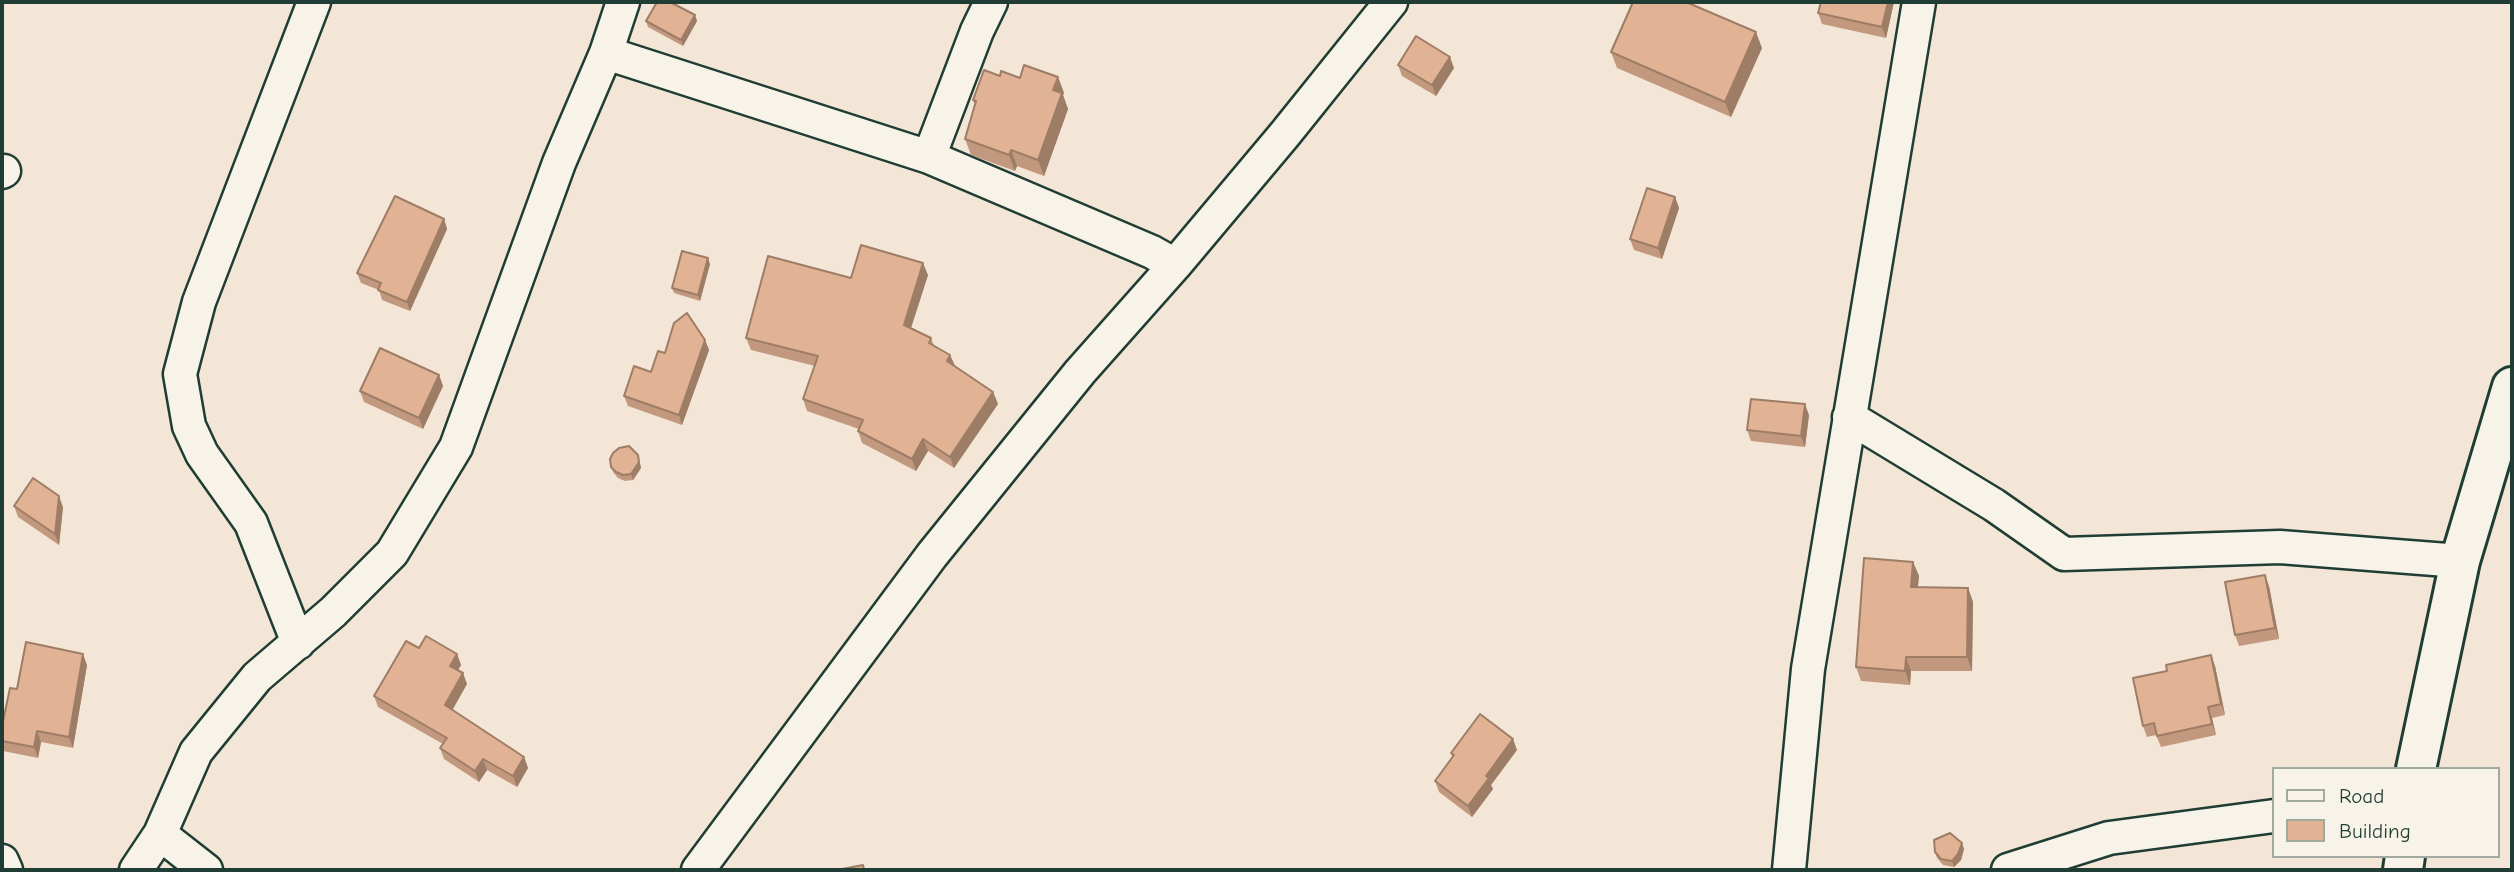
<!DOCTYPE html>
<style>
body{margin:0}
#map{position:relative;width:2514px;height:872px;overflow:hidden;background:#f3e6d7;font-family:"Comic Neue",sans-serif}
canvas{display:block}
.frame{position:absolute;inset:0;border:4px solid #1f3d34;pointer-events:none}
.legend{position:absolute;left:2272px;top:767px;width:228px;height:91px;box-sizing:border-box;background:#f7f3e8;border:2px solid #a1aaa0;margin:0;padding:9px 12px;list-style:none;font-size:21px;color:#1f3d34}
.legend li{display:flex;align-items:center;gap:14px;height:35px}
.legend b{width:35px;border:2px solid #a1aaa0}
</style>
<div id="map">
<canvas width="2514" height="872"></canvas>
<div class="frame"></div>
<ul class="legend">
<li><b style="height:9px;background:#f7f3e8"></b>Road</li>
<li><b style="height:19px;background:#e1b293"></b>Building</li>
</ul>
</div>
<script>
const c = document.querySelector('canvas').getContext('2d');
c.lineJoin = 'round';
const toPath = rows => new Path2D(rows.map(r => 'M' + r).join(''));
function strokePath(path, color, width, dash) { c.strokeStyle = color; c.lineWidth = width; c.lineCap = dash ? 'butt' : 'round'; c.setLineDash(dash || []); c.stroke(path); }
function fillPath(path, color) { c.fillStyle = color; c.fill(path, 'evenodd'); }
const minor = toPath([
 [991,2,977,31,929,157,1152,252,1175,265],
 [606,53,929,157],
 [2,172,4,171],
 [1849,417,1994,505,2064,554,2280,547,2460,561],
 [298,643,251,523,202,454,189,426,180,374,199,302,314,2],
 [160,834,206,870],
 [2,861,6,870],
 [136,870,160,834,196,752,257,677,333,612,392,553,456,447,559,163,606,53,623,2],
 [698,870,932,555,1080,372,1175,265,1285,134,1391,2],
 [1789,870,1808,669,1919,2],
 [2008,870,2109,838,2274,816]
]);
const tertiary = toPath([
 [2416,769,2460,561,2512,387],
 [2403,870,2405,856]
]);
const wall = toPath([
 [1894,2,1886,38,1822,24,1818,13],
 [695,15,697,21,683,46,648,27,646,21],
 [1762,48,1731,117,1617,68,1611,52],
 [1398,65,1454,68,1436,96,1402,76],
 [1000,76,1020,78,1058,77,1064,93,1063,95,1068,109,1044,176,1017,166,1015,171,971,155,965,139,975,105,973,100],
 [1675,197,1679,208,1662,259,1634,250,1630,239],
 [444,219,447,229,410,311,382,300,379,290,361,283,357,273],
 [710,264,700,301,674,293,672,288],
 [928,275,911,328,931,338,934,346,950,355,955,366,993,392,998,404,954,468,928,451,916,471,862,443,858,431,859,429,807,411,803,399,815,366,751,350,746,338,851,278],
 [705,340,709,350,682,425,628,406,624,396,651,372,665,353],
 [439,375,443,386,423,429,364,402,360,391],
 [1809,415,1805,447,1751,441,1747,430],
 [638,455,641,468,633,480,625,481,618,478,613,472,611,467],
 [14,506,63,507,59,545,18,517],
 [1913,562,1919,576,1918,587,1968,588,1973,602,1972,671,1911,671,1910,685,1861,681,1856,667],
 [2269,586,2279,639,2239,646,2235,635],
 [419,648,457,654,461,665,458,670,467,684,452,710,524,757,528,768,517,787,487,770,479,782,444,759,440,748,443,744,378,707,374,696],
 [87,665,73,748,41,742,38,758,3,751,2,741,17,689],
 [2215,666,2225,715,2212,718,2216,735,2161,747,2156,735,2147,737,2143,726],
 [1517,750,1491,785,1493,789,1472,817,1439,792,1435,781,1452,757,1451,753],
 [1964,849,1961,860,1954,867,1943,865,1937,858,1935,852]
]);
const shadedWall = toPath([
 [1888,2,1894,2,1886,38,1882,27],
 [695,15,697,21,683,46,681,40],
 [1756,32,1762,48,1731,117,1725,102],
 [1450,57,1454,68,1436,96,1432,85],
 [1058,77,1064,93,1063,95,1068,109,1044,176,1038,160,1053,90],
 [1011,150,1017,166,1015,171,1009,155],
 [1675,197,1679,208,1662,259,1658,248],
 [444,219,447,229,410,311,407,302],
 [708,258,710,264,700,301,698,295],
 [923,263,928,275,908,337,904,325],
 [705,340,709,350,682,425,679,415],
 [950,355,955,366,947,361],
 [439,375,443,386,423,429,419,418],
 [993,392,998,404,954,468,950,457],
 [1805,404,1809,415,1805,447,1801,436],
 [923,439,928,451,916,471,912,459],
 [638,455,641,468,633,480,631,474],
 [59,496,63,507,59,545,55,534],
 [1913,562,1919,576,1916,601,1911,587],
 [2265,575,2269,586,2279,639,2275,628],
 [1968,588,1973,602,1972,671,1967,657],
 [83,654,87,665,73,748,69,737],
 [457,654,461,665,454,677,450,666],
 [2211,655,2215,666,2225,715,2221,704],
 [1906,657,1911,671,1910,685,1905,671],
 [463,673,467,684,449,716,445,705],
 [2208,707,2212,718,2216,735,2212,724],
 [37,731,41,742,38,758,34,747],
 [1513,739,1517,750,1491,785,1493,789,1472,817,1468,806,1486,776],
 [524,757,528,768,517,787,513,776],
 [483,759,487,770,479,782,475,771],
 [1962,843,1964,849,1961,860,1954,867,1952,861]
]);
const building = toPath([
 [657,2,670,2,695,15,681,40,646,21,657,2],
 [1633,2,1686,2,1756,32,1725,102,1611,52,1633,2],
 [1821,2,1888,2,1882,27,1818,13,1821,2],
 [1416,36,1450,57,1432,85,1398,65,1416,36],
 [1024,65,1058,77,1053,90,1062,93,1038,160,1011,150,1009,155,965,139,976,101,973,100,984,70,1000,76,1001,71,1020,78,1024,65],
 [1647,188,1675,197,1658,248,1630,239,1647,188],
 [395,196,444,219,407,302,378,290,381,283,357,273,395,196],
 [861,245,923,263,904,325,931,338,929,343,950,355,947,361,993,392,950,457,923,439,912,459,858,431,863,420,803,399,818,356,746,338,768,256,851,278,861,245],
 [682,251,708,258,698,295,672,288,682,251],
 [687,313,705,340,679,415,624,396,634,366,651,372,658,351,665,353,674,323,687,313],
 [380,348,439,375,419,418,360,391,380,348],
 [1751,399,1805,404,1801,436,1747,430,1751,399],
 [629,446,638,455,639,462,631,474,623,475,616,472,611,467,610,459,613,453,619,448,629,446],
 [33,478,59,496,55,534,14,506,33,478],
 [1864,558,1913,562,1911,587,1968,588,1967,657,1906,657,1905,671,1856,667,1864,558],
 [2265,575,2275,628,2235,635,2225,582,2265,575],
 [426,636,457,654,450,666,463,673,445,705,524,757,513,776,483,759,475,771,440,748,447,738,374,696,406,641,419,648,426,636],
 [26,642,83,654,69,737,37,731,34,747,2,741,2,726,10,688,17,689,26,642],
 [2211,655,2221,704,2208,707,2212,724,2157,736,2154,723,2143,726,2133,678,2167,671,2166,665,2211,655],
 [1480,714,1513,739,1486,776,1489,778,1468,806,1435,781,1454,755,1451,753,1480,714],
 [1950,833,1962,843,1958,854,1952,861,1941,859,1935,852,1934,840,1950,833],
 [863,865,864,870,837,870,863,865]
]);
strokePath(minor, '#1f3d34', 37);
strokePath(tertiary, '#1f3d34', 44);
strokePath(minor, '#f7f3e8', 32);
strokePath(tertiary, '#f7f3e8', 38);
fillPath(wall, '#c2997e');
fillPath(shadedWall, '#9e7d67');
fillPath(building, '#e1b293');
strokePath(building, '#9e7d67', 2);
</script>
